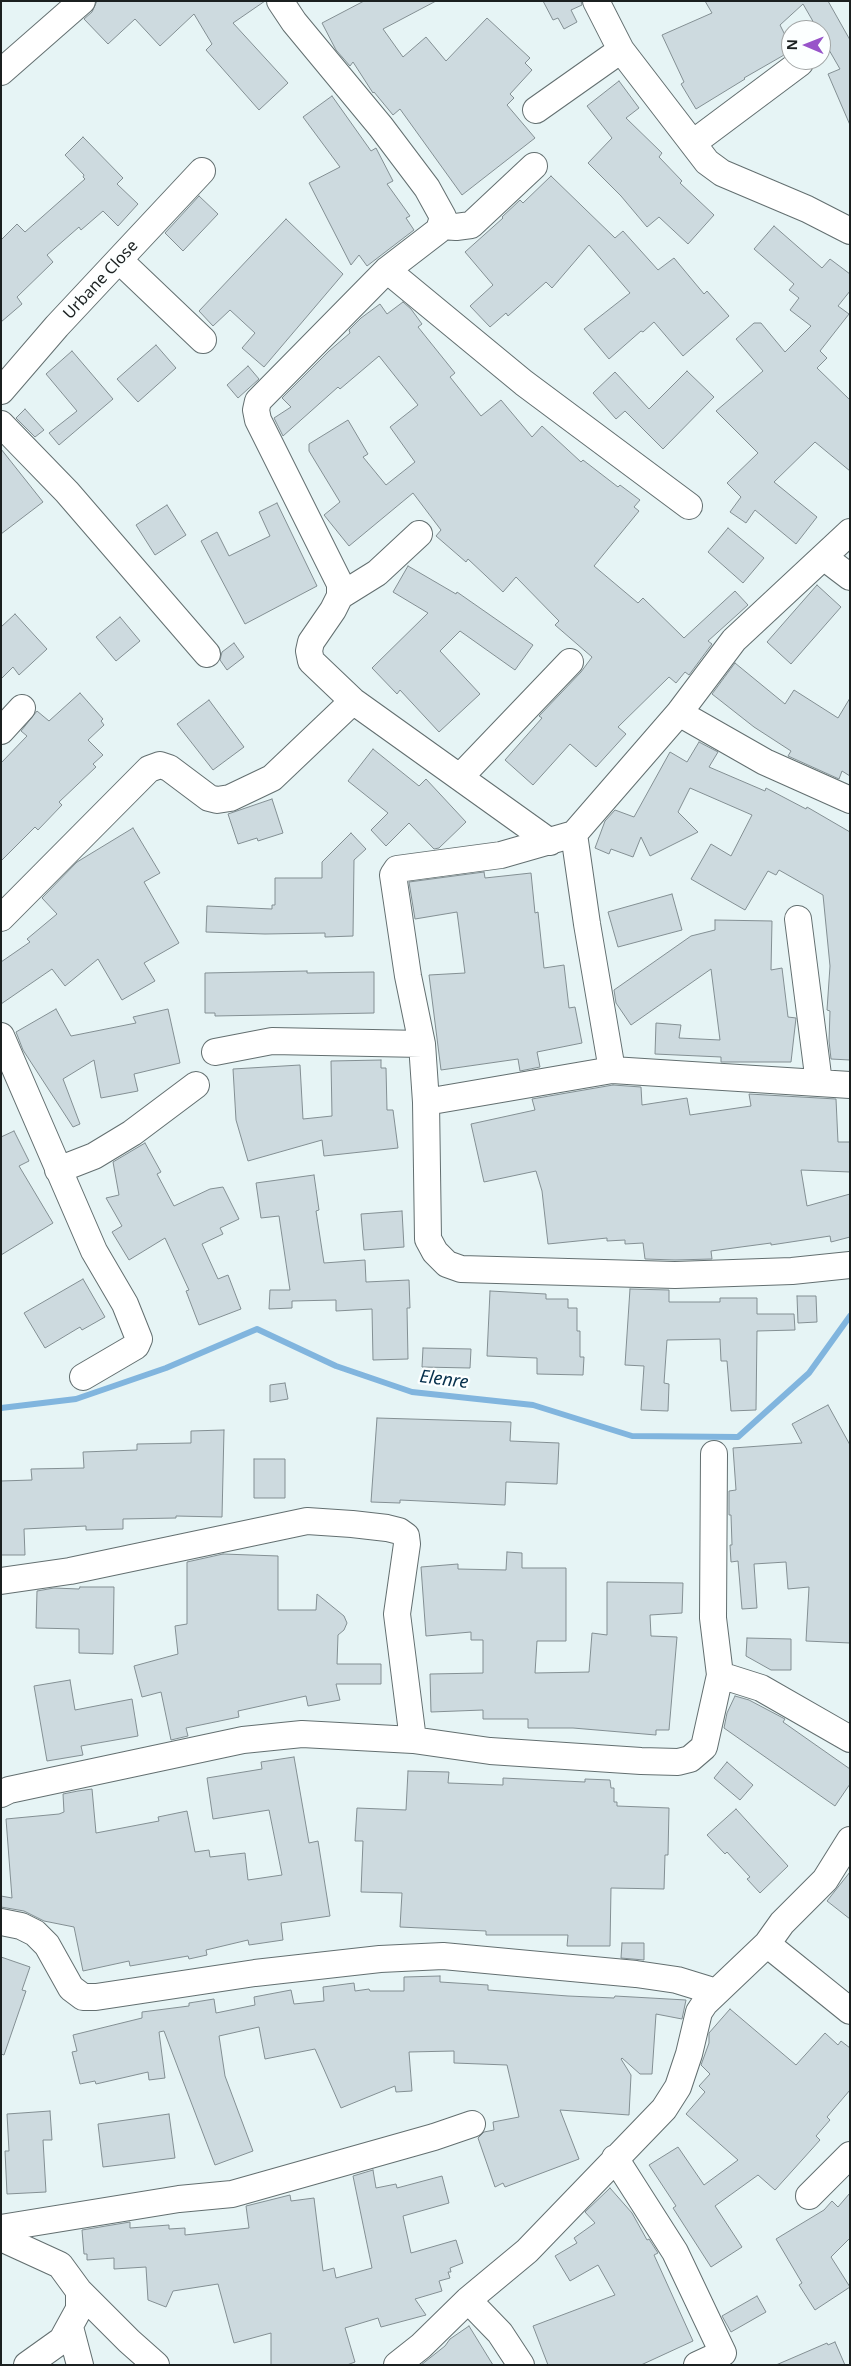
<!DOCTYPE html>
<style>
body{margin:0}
#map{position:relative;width:851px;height:2366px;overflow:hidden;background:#e6f4f5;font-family:"Noto Sans",sans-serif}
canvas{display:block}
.frame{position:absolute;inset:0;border:2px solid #1b2020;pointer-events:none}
.north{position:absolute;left:781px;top:20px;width:50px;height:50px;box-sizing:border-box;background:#fcffff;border:1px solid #a2a6a6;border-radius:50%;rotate:271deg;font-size:14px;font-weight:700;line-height:20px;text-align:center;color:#1b2020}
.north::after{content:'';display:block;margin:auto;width:18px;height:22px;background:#9854c9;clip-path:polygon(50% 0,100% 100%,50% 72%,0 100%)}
</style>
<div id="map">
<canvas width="851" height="2366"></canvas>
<div class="frame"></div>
<div class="north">N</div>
</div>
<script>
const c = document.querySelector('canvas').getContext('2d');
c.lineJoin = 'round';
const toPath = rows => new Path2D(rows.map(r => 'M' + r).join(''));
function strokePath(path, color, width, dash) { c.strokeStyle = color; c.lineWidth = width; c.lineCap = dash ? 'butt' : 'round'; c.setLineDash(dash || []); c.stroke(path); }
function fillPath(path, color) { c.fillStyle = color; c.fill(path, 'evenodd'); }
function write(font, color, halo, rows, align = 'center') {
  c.font = font + ' "Noto Sans",sans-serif'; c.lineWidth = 4.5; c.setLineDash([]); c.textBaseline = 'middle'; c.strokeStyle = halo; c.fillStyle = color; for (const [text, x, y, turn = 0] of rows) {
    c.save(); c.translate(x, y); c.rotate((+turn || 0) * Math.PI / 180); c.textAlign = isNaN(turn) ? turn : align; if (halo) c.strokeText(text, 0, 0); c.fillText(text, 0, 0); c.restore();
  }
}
const stream = toPath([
 [1,1408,76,1399,166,1368,257,1329,336,1366,412,1392,533,1405,632,1436,738,1437,809,1373,850,1316]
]);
const building = toPath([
 [97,1,265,1,233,23,288,83,259,110,206,50,212,44,194,14,160,46,135,19,108,44,84,19,92,12,97,1],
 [364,1,436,1,383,29,403,57,426,37,446,61,487,18,530,58,525,63,532,70,510,94,514,98,507,105,535,138,462,195,400,109,393,115,374,92,373,93,353,62,350,66,336,50,322,23,364,1],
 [543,1,581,1,582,5,571,10,577,22,564,29,558,18,553,20,543,1],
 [705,1,828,1,850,40,850,125,828,74,840,69,821,36,821,30,818,30,803,4,780,25,791,47,791,51,744,78,745,79,696,109,681,84,684,82,662,35,712,13,705,1],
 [619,81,639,108,626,118,662,153,659,157,682,181,680,183,714,215,688,244,659,217,647,227,621,196,588,163,612,138,587,106,619,81],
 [332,96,371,151,376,148,393,181,387,184,410,216,406,218,414,230,367,266,359,255,351,265,309,183,340,167,303,117,332,96],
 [83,137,123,178,117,184,138,204,118,226,103,211,81,230,79,227,47,255,53,262,17,297,22,304,1,322,1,240,17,224,25,232,85,179,83,177,84,175,65,155,83,137],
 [551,176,615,238,623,231,658,270,674,258,704,294,707,291,729,316,683,356,654,322,643,332,641,331,609,359,584,329,630,293,589,245,552,288,546,282,508,316,506,313,490,327,470,306,493,285,465,252,503,218,502,217,520,200,523,203,551,176],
 [199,196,218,214,183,251,165,233,199,196],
 [286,219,343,274,264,367,242,348,255,333,230,310,213,326,199,311,286,219],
 [774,226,822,268,830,259,850,274,850,291,838,306,849,314,820,351,827,358,817,368,850,400,850,471,815,442,774,482,817,517,796,544,755,510,746,523,730,512,741,497,727,483,758,453,716,411,763,371,736,339,754,323,761,323,785,352,811,326,790,310,799,298,789,290,794,284,754,249,774,226],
 [403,302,411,309,422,324,418,327,455,373,450,377,481,416,501,400,532,437,542,426,581,462,583,460,618,487,620,485,640,500,634,507,639,511,594,566,638,603,643,598,684,638,735,591,748,605,708,641,712,644,689,675,685,672,676,683,669,677,618,727,626,734,596,767,570,744,533,785,505,760,542,718,539,716,581,672,592,657,555,625,559,621,516,577,503,592,468,559,466,562,436,536,441,530,413,493,349,546,324,515,340,502,309,451,309,444,348,420,368,454,363,457,386,485,415,462,390,427,418,405,379,356,340,389,338,387,283,436,274,418,291,407,282,398,329,351,350,333,349,330,361,318,380,304,387,314,403,302],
 [156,345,176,368,138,402,117,379,156,345],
 [72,351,113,399,59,445,49,433,77,411,46,374,72,351],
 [248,366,259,379,238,398,227,385,248,366],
 [687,371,714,397,663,449,625,411,616,419,593,393,615,372,649,409,687,371],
 [25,409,44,430,35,437,16,418,25,409],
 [1,449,43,502,1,534,1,449],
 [277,503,317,586,245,624,201,541,217,532,229,556,270,536,259,512,277,503],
 [167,505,186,535,155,555,136,525,167,505],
 [728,528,764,558,743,583,708,552,728,528],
 [408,566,456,594,457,592,533,645,515,670,460,631,440,651,480,694,439,732,400,690,397,694,372,668,428,613,393,592,408,566],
 [817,585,841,607,791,664,767,642,817,585],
 [15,614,47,649,19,675,13,667,1,679,1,627,15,614],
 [120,617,140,641,116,661,96,637,120,617],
 [234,643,244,657,227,670,220,660,222,652,234,643],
 [735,663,785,704,794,690,838,718,850,698,850,776,842,771,839,779,788,756,791,751,754,727,712,694,735,663],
 [80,693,103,719,101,721,104,725,88,740,103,755,93,764,96,767,59,802,62,805,38,830,35,827,1,861,1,763,27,736,21,731,37,711,49,721,80,693],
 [209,700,244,747,213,770,177,724,209,700],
 [699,742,718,752,709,767,765,791,766,788,806,809,807,807,850,832,850,1060,831,1059,829,1041,830,1011,827,1010,830,966,823,895,779,870,776,875,768,871,745,910,691,879,711,844,731,856,752,815,690,788,678,812,698,832,650,856,641,837,633,857,611,849,609,854,595,848,605,821,615,810,634,817,670,752,687,762,699,742],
 [373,749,419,786,426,779,466,822,439,848,434,849,409,823,386,846,371,830,388,813,348,781,373,749],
 [272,799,283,833,258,841,257,838,238,844,228,814,272,799],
 [133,828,160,873,144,882,179,943,144,963,155,981,122,1000,98,959,65,986,52,969,1,1004,1,962,30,942,27,939,57,914,42,898,77,862,133,828],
 [351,833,366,849,354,860,353,936,325,937,325,933,265,934,206,932,207,906,272,909,272,905,275,905,275,878,322,878,322,862,351,833],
 [484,872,485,878,531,873,535,913,538,912,544,968,564,965,569,1008,575,1007,582,1043,537,1052,540,1067,520,1071,518,1059,441,1070,429,975,465,973,457,912,415,919,409,882,484,872],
 [672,894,682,930,618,947,608,912,672,894],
 [715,920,772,921,771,970,782,968,788,1017,796,1018,791,1062,721,1062,721,1057,655,1054,656,1023,681,1025,679,1038,720,1040,711,969,631,1025,616,1003,614,990,691,936,715,930,715,920],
 [307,971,307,973,374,972,374,1013,215,1016,215,1013,205,1013,205,973,307,971],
 [56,1009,71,1036,136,1023,133,1017,168,1009,180,1063,134,1074,138,1091,101,1098,94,1060,63,1079,80,1124,73,1127,23,1050,16,1032,56,1009],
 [381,1060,381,1068,386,1068,387,1110,393,1110,398,1148,324,1156,322,1140,248,1161,236,1120,233,1069,300,1065,303,1119,332,1116,331,1061,381,1060],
 [613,1085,641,1087,642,1105,687,1098,690,1115,751,1106,749,1094,836,1099,838,1142,850,1142,850,1172,801,1170,807,1206,850,1194,850,1237,831,1242,830,1236,771,1245,771,1243,711,1251,712,1259,675,1260,645,1259,643,1243,625,1244,625,1240,607,1241,607,1238,548,1244,542,1191,536,1171,484,1182,471,1124,535,1110,532,1099,613,1085],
 [14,1131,29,1161,19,1166,53,1223,1,1255,1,1137,14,1131],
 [145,1143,161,1172,157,1174,174,1206,210,1189,223,1187,239,1219,220,1228,223,1234,202,1244,218,1279,228,1275,241,1309,199,1325,186,1291,189,1290,165,1238,129,1260,112,1232,122,1226,106,1198,119,1195,113,1162,145,1143],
 [314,1175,319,1210,316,1211,324,1263,365,1260,366,1282,409,1280,410,1308,407,1308,408,1359,373,1360,372,1309,336,1311,336,1300,292,1301,292,1308,269,1309,270,1290,290,1290,279,1216,261,1218,256,1183,314,1175],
 [402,1211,404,1247,364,1250,361,1214,402,1211],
 [83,1279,105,1317,82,1330,80,1327,45,1348,24,1313,83,1279],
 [630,1289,669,1290,669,1302,720,1302,720,1298,757,1298,757,1314,794,1314,795,1330,757,1331,756,1410,731,1411,727,1361,721,1361,720,1339,667,1340,664,1383,669,1384,668,1411,641,1410,644,1366,625,1365,630,1289],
 [490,1291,546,1294,546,1299,568,1299,568,1308,577,1308,577,1331,580,1331,580,1357,584,1357,583,1375,537,1374,537,1358,487,1356,490,1291],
 [797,1296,816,1296,817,1322,798,1323,797,1296],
 [423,1348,471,1349,470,1368,422,1367,423,1348],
 [285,1383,288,1399,270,1402,270,1385,285,1383],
 [828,1405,850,1445,850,1643,806,1641,809,1587,788,1589,786,1562,754,1564,757,1608,742,1609,738,1561,731,1562,730,1545,732,1545,731,1515,729,1515,729,1491,736,1490,733,1448,802,1443,792,1424,828,1405],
 [377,1418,511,1422,510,1441,559,1443,557,1484,506,1482,505,1505,400,1500,400,1503,371,1502,377,1418],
 [224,1430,222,1517,176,1516,176,1518,123,1519,123,1529,86,1530,86,1526,24,1529,25,1555,1,1555,1,1481,32,1480,31,1469,84,1468,83,1452,137,1450,137,1444,191,1443,191,1431,224,1430],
 [254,1459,285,1459,285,1498,254,1498,254,1459],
 [507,1552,522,1553,522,1568,566,1568,566,1641,537,1641,535,1673,589,1672,592,1633,607,1635,607,1582,683,1583,682,1613,650,1615,651,1636,677,1637,669,1730,656,1730,656,1735,573,1728,528,1728,528,1719,483,1719,483,1710,431,1712,430,1674,483,1673,483,1640,471,1640,471,1632,426,1636,421,1567,458,1564,458,1569,506,1570,507,1552],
 [223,1554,278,1556,278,1610,316,1610,317,1594,344,1616,347,1623,344,1630,338,1635,337,1664,381,1664,381,1684,336,1684,340,1700,308,1706,306,1696,238,1711,239,1717,186,1728,188,1736,171,1740,161,1692,142,1697,134,1666,178,1654,175,1626,187,1624,187,1562,223,1554],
 [80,1587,114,1587,113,1654,79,1653,79,1629,36,1628,37,1591,54,1588,79,1589,80,1587],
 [747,1638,791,1639,791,1670,771,1670,746,1656,747,1638],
 [70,1680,75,1710,132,1699,138,1736,81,1746,83,1755,47,1761,34,1686,70,1680],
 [735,1696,749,1700,785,1719,783,1722,850,1769,850,1784,835,1806,724,1728,727,1713,735,1696],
 [294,1757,309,1843,318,1841,330,1916,281,1923,283,1940,249,1945,248,1940,206,1950,207,1955,189,1959,188,1956,130,1966,129,1961,83,1971,74,1927,44,1921,24,1911,1,1907,1,1896,12,1898,6,1819,59,1814,64,1812,63,1794,78,1791,92,1789,96,1833,159,1821,158,1817,187,1811,195,1852,209,1850,210,1857,245,1853,248,1880,282,1875,269,1810,213,1819,207,1778,262,1769,261,1762,294,1757],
 [727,1762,753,1785,740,1800,714,1778,727,1762],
 [408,1771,449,1772,448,1783,503,1785,503,1778,585,1782,585,1779,610,1780,611,1788,614,1788,614,1802,617,1802,617,1806,669,1808,668,1855,665,1855,664,1889,611,1888,610,1946,567,1946,568,1935,486,1935,486,1931,400,1927,402,1893,361,1892,363,1841,355,1841,357,1808,406,1810,408,1771],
 [736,1809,788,1866,760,1893,747,1879,750,1877,727,1852,725,1854,707,1835,736,1809],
 [850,1872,850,1919,827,1901,850,1872],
 [622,1943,644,1943,644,1960,621,1958,622,1943],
 [1,1957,30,1967,22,1990,26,1991,4,2055,1,2054,1,1957],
 [440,1976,440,1982,488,1985,488,1990,568,1996,614,1998,615,1996,686,2000,682,2019,656,2014,652,2074,640,2074,622,2058,621,2059,631,2075,629,2115,560,2110,579,2159,505,2187,503,2183,495,2187,478,2138,484,2132,494,2130,493,2122,519,2117,507,2065,454,2063,454,2051,409,2052,412,2091,396,2092,395,2086,341,2108,315,2049,265,2059,259,2027,219,2036,225,2076,253,2151,215,2165,164,2031,159,2032,165,2078,149,2080,148,2072,96,2084,95,2081,80,2084,72,2052,77,2051,73,2035,142,2018,142,2012,189,2006,189,2003,214,1999,216,2013,255,2005,254,1997,291,1990,294,2004,324,2001,323,1987,354,1983,355,1991,369,1989,370,1991,404,1991,404,1977,440,1976],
 [730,2009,796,2065,825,2033,838,2045,841,2041,850,2048,850,2090,827,2117,830,2120,816,2136,820,2140,775,2190,758,2175,715,2206,742,2247,711,2267,673,2208,676,2206,649,2165,678,2147,704,2185,738,2160,686,2114,705,2092,699,2086,710,2074,701,2065,709,2043,709,2033,730,2009],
 [50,2111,52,2140,43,2140,46,2192,7,2194,5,2151,9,2151,7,2114,50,2111],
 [169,2114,175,2158,103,2167,98,2124,169,2114],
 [373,2170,376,2188,396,2184,397,2188,442,2176,449,2203,403,2216,411,2253,456,2240,463,2263,450,2268,451,2272,448,2272,450,2278,439,2281,442,2291,415,2299,426,2315,381,2327,378,2318,345,2328,355,2362,347,2365,271,2365,271,2333,234,2343,218,2284,173,2291,166,2307,148,2300,146,2267,114,2269,114,2258,87,2260,87,2254,84,2254,82,2230,130,2222,130,2228,169,2225,169,2229,185,2228,185,2235,249,2228,246,2206,290,2195,291,2201,314,2198,323,2271,334,2268,336,2278,372,2268,353,2176,373,2170],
 [610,2188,632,2213,647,2240,649,2239,658,2253,654,2255,693,2341,641,2365,548,2365,533,2326,615,2295,598,2265,570,2281,555,2256,577,2243,574,2238,595,2223,585,2212,610,2188],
 [850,2193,850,2238,831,2257,850,2287,815,2310,799,2285,802,2283,776,2239,824,2210,832,2201,838,2207,850,2193],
 [757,2296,766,2312,731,2332,722,2316,757,2296],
 [469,2326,493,2365,421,2365,445,2346,450,2339,469,2326],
 [835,2342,845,2365,776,2365,827,2343,828,2345,835,2342]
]);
const minor = toPath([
 [280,1,294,22,381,127,427,188,443,217,439,230,387,270,258,401,256,410,258,420,340,584,340,596,333,610,311,642,309,651,311,661,353,701,550,842],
 [596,1,621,50,707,162,722,173,807,209,850,231],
 [1,72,82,1],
 [536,110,621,50],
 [693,143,800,63],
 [441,226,456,227,471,225,534,166],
 [119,260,203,340],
 [387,270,524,383,689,506],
 [1,391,57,326,202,171],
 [1,424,67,492,207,654],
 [850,532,734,640,679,713,574,834,501,855,397,869,393,875,408,976,422,1044,426,1102,428,1239,435,1252,447,1264,461,1269,675,1275,792,1271,850,1265],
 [825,558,850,577],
 [340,596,377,573,419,534],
 [679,713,765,762,850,800],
 [1,731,22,708],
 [460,777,570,662],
 [574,834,587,924,612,1070],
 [1,918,149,769,160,765,169,768,209,798,217,800,230,798,272,778,353,701],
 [798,919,819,1083],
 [1,1036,94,1251,125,1304,139,1339,136,1346,83,1377],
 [215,1052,272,1041,422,1044],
 [426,1102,612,1070,850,1085],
 [58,1170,94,1156,132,1133,196,1085],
 [1,1581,70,1571,307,1521,352,1524,387,1528,399,1531,406,1536,407,1544,397,1614,413,1740],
 [720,1675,761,1688,850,1739],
 [1,1794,9,1790,243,1740,302,1734,413,1740,490,1751,641,1761,678,1762,690,1759,704,1747,720,1675,713,1618,714,1454],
 [1,1922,21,1926,35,1933,47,1945,71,1988,83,1997,96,1997,255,1973,380,1959,443,1956,636,1974,677,1980,716,1992],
 [767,1944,850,2011],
 [615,2158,675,2252,723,2353,697,2365],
 [809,2196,850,2155],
 [1,2228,179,2199,232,2194,434,2137,472,2124],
 [1,2238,60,2265,79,2291,79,2309,62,2340,27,2365],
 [79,2291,129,2341,156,2365],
 [468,2300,500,2333,521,2365],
 [70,2327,80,2365],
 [397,2365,421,2346,468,2300,527,2251,664,2109,678,2087,689,2054,699,2012,705,2003,767,1944,782,1923,825,1880,850,1840]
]);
const streetNames = [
 ["Urbane Close",101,280,-47]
];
const waterNames = [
 ["Elenre",444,1380,7]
];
strokePath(stream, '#81b5de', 6);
fillPath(building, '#cddadf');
strokePath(building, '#838f93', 1);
strokePath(minor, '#636f70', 28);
strokePath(minor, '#fff', 26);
write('16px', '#1b2020', '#fcffff', streetNames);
write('italic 18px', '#06304c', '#fcffff', waterNames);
</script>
